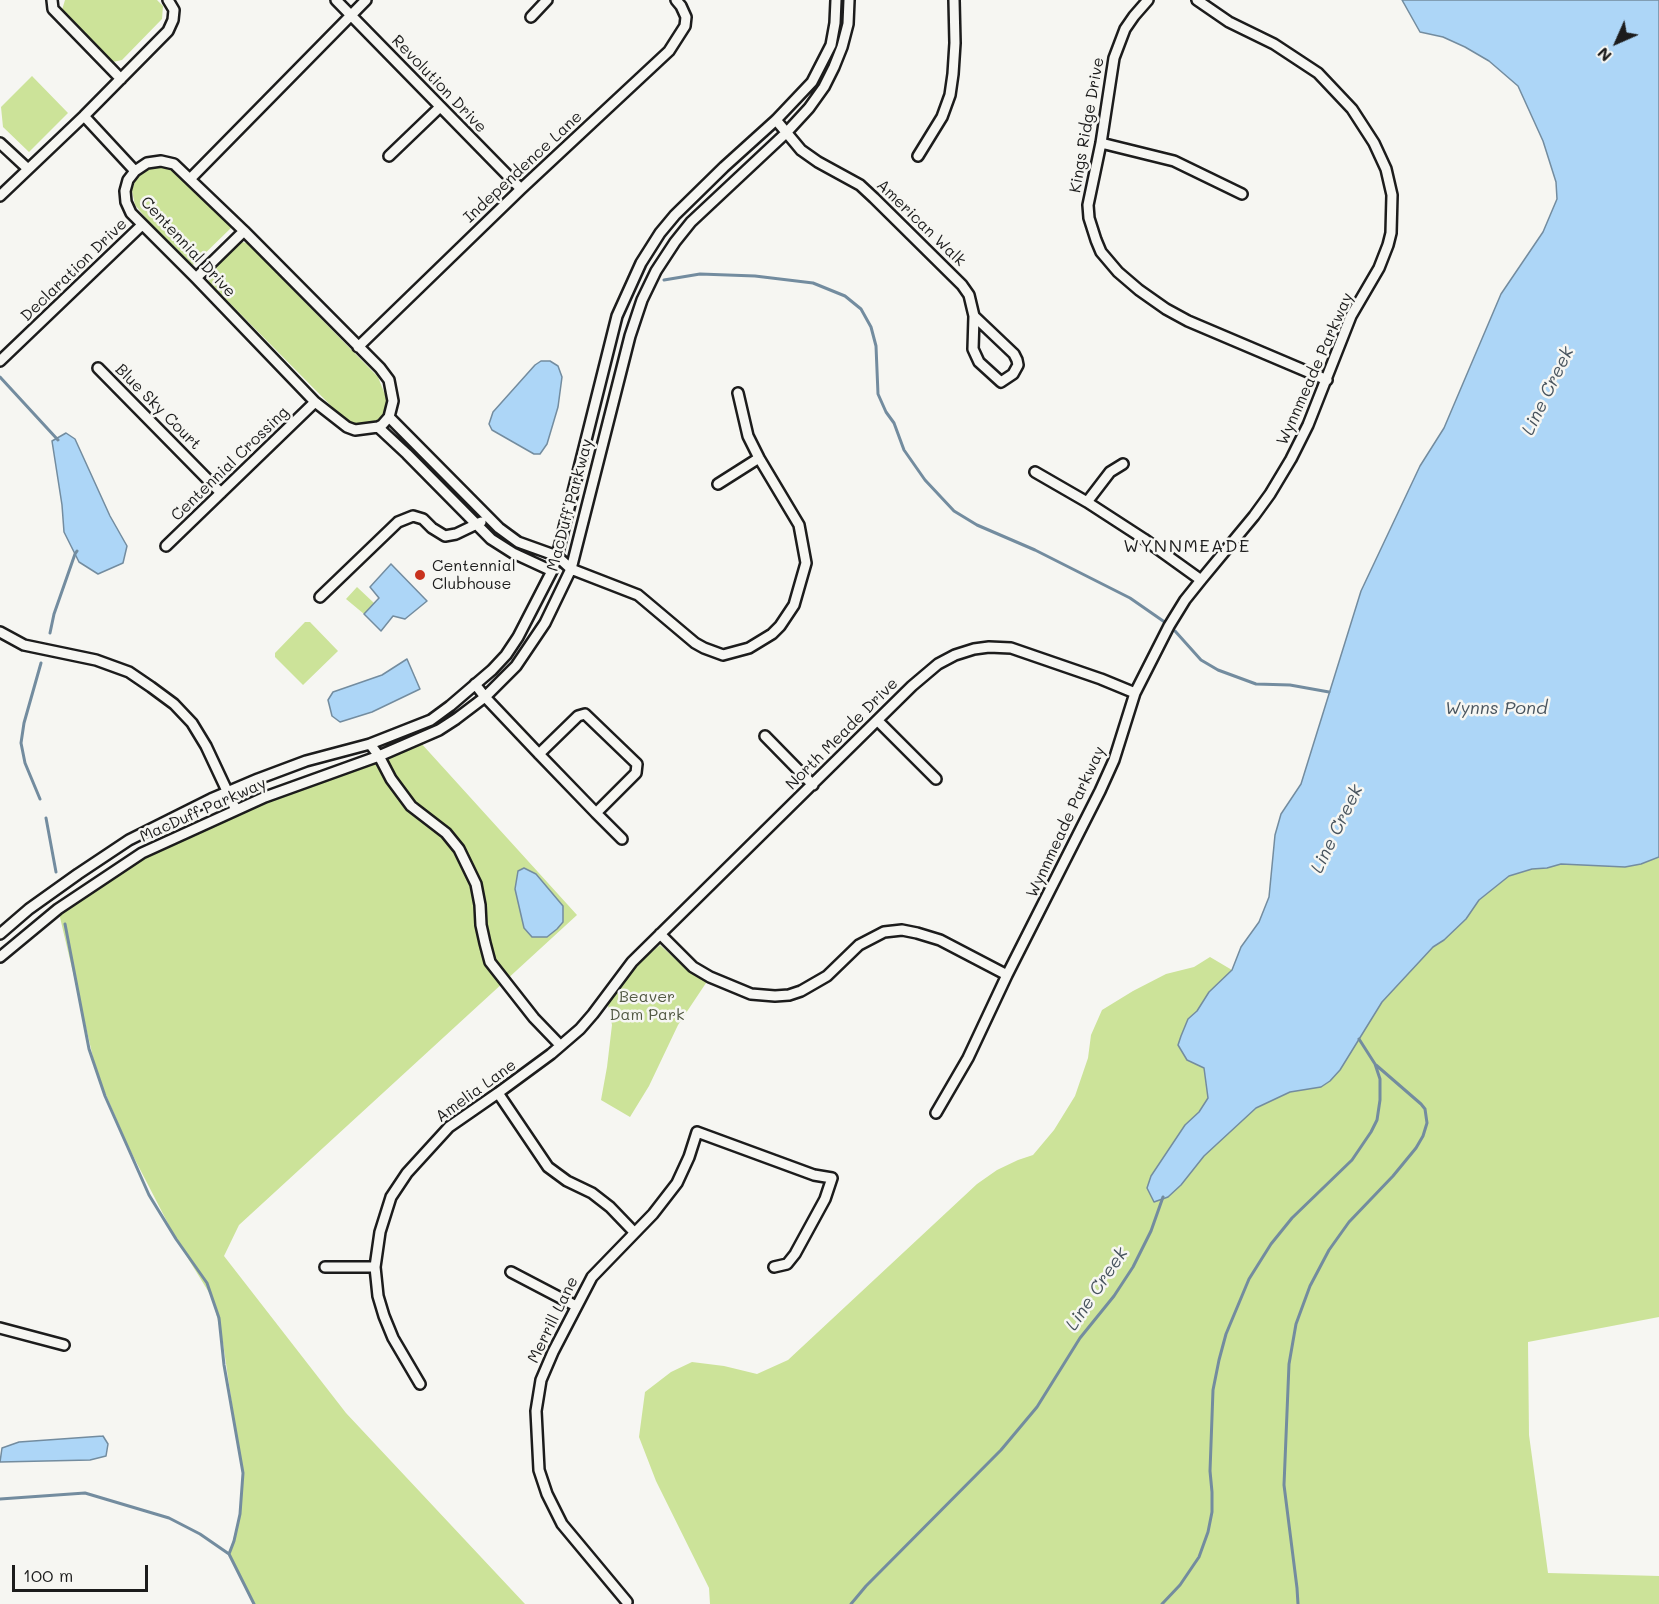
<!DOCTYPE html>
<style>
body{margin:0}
#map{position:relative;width:1659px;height:1604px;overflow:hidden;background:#f6f6f2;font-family:Mali,sans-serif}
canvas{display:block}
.north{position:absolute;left:1587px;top:12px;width:60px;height:60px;-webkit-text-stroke:4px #f6f6f2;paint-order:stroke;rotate:225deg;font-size:16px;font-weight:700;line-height:24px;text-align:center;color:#1c1c1c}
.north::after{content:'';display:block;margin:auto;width:21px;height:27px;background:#1c1c1c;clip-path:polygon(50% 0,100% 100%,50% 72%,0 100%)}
.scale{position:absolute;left:12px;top:1565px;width:136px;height:27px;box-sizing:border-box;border:3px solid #1c1c1c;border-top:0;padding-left:8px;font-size:18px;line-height:21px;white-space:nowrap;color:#1c1c1c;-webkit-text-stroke:4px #f6f6f2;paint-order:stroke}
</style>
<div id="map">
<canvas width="1659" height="1604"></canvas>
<div class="north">N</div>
<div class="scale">100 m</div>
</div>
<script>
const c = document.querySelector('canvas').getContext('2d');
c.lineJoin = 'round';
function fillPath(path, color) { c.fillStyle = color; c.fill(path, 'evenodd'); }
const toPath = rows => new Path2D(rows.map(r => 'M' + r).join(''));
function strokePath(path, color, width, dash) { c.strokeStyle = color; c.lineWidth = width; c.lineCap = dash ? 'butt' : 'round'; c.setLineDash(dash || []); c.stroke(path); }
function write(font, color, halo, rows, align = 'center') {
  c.font = font + ' Mali,sans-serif'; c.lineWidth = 5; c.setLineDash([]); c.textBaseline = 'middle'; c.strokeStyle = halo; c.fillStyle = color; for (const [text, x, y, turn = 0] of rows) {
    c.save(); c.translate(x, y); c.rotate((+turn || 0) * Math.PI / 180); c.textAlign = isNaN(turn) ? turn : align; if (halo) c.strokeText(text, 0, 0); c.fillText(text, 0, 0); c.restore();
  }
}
const green = toPath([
 [65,0,157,0,163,6,162,19,122,60,113,62,62,10],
 [32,76,68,113,29,152,3,127,1,107],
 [150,166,165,166,176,170,232,227,193,265,149,222,135,205,132,191,136,177],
 [241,242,247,243,378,377,388,402,383,419,368,426,353,423,344,419,209,282,207,276],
 [357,587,374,603,364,614,346,599],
 [305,622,310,622,338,651,303,685,275,657,275,653],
 [1659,627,1659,1317,1528,1342,1529,1435,1548,1573,1659,1576,1659,1604,710,1604,709,1588,656,1481,639,1437,645,1392,671,1372,692,1362,724,1366,757,1374,788,1360,977,1184,997,1170,1018,1160,1033,1155,1054,1130,1075,1096,1088,1058,1091,1035,1102,1010,1133,991,1166,974,1194,967,1210,957,1232,970,1209,992,1197,1011,1188,1019,1178,1045,1187,1060,1204,1068,1208,1098,1204,1104],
 [420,742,577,915,239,1225,224,1256,346,1413,525,1604,253,1604,229,1554,240,1514,243,1480,223,1343,213,1299,176,1239,128,1146,97,1074,58,909,142,853,236,810],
 [660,945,682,965,708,980,678,1025,649,1086,630,1117,601,1100,607,1067,612,1025,607,1000,622,977]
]);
const water = toPath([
 [1402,0,1659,0,1659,857,1641,864,1625,867,1561,864,1547,868,1532,869,1509,876,1479,900,1466,919,1444,940,1433,947,1382,1002,1340,1070,1330,1081,1321,1087,1290,1092,1256,1108,1204,1156,1181,1185,1168,1197,1154,1202,1147,1188,1151,1176,1185,1125,1199,1112,1208,1098,1204,1068,1187,1060,1178,1045,1181,1036,1188,1019,1197,1011,1209,992,1232,970,1241,947,1259,922,1269,897,1275,835,1281,814,1301,784,1361,591,1420,466,1444,428,1501,294,1543,232,1557,199,1556,182,1543,141,1518,86,1489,61,1465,47,1443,37,1420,32,1402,0],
 [541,361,550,361,558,366,562,377,558,407,547,444,540,454,534,454,492,430,489,424,493,412,535,365,541,361],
 [66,433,75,439,110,516,127,546,123,563,98,574,79,562,64,532,62,505,52,441,66,433],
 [391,564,427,601,405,619,393,616,381,631,364,614,379,598,370,587,391,564],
 [407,659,420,689,372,712,340,722,332,716,328,700,333,692,382,675,407,659],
 [524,868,536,874,563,906,563,922,557,929,547,937,532,937,524,928,515,889,518,871,524,868],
 [103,1436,108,1444,106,1456,90,1460,0,1462,2,1448,19,1442,103,1436]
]);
const stream = toPath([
 [664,280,700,274,755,276,813,283,845,296,861,309,871,327,876,346,878,394,886,412,894,423,904,450,925,480,954,511,977,525,1035,550,1130,598,1166,623],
 [0,377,58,440],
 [1175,631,1201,660,1218,670,1256,684,1290,685,1329,692],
 [50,633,54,614,75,554,77,551],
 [40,799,25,763,21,743,24,723,41,663],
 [46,818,56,872],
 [65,924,89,1049,105,1096,149,1195,176,1239,207,1283,219,1318,224,1365,243,1473,240,1514,234,1541,229,1554],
 [0,1499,85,1493,169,1518,200,1534,229,1554,254,1604],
 [851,1604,866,1586,1001,1450,1037,1407,1080,1338,1114,1296,1133,1267,1151,1231,1163,1197],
 [1162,1604,1180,1585,1199,1557,1208,1532,1212,1512,1212,1492,1210,1471,1213,1390,1219,1360,1226,1334,1249,1279,1271,1244,1292,1218,1352,1160,1371,1132,1377,1120,1380,1100,1380,1079,1375,1064,1359,1039],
 [1298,1604,1297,1588,1284,1485,1289,1364,1296,1324,1310,1286,1329,1250,1349,1222,1393,1176,1416,1148,1423,1136,1427,1123,1425,1109,1421,1104,1376,1065]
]);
const minor = toPath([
 [52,0,53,9,121,79],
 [336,0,521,189],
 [1148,0,1134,16,1125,29,1114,58,1101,143,1088,205,1089,218,1096,240,1101,252,1118,272,1139,290,1166,309,1188,321,1327,380],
 [531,17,547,0],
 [84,116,135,171],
 [776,120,801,150,818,162,860,185,874,198,962,285,969,295,974,316,973,349,979,362,1001,382,1013,374,1018,365,1017,360,1014,354,974,316],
 [0,143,28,169],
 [1101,143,1174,161,1242,194],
 [389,156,440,107],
 [918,156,942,117,950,95,953,74,955,43,954,0],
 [190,179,366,0],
 [0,196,84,116,168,31,173,20,174,10,168,0],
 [196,278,244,231],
 [358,347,521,189,669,51,685,26,686,17,681,6,676,0],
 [0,361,142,225],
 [98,368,221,493],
 [389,417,499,528,518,542,557,556,571,569,638,595,695,643,704,648,723,655,749,648,772,634,780,626,794,605,806,563,799,525,759,458,748,436,738,393],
 [378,427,382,425,389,417,393,401,389,380,380,368,244,231,174,164,161,161,147,163,135,171,128,180,125,191,126,202,131,213,196,278,315,402,347,427,355,430,378,427,407,454,491,539,513,553,552,571],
 [1035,472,1087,502,1144,539,1201,580],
 [718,484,759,458],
 [1087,502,1110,472,1123,464],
 [166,546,315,402],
 [320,597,398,522,413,516,423,519,432,528,445,536,456,534,481,522],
 [0,632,24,645,96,660,129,672,151,687,174,704,192,723,206,746,236,810],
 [475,684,485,697,539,754,596,813,636,773,637,764,585,714,578,716,539,754],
 [878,721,936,779],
 [765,736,813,785],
 [370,744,379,756,391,779,411,806,446,833,459,849,476,884,480,905,481,925,485,943,490,962,534,1018,560,1045],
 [596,813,622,839],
 [0,934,29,909,78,874,129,840,211,799,258,779,306,761,370,744,431,720,450,706,492,670,506,655,518,637,552,571,557,556,617,316,641,263,660,233,675,215,724,167,776,120,812,82,831,45,835,23,836,0],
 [660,934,693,967,710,977,751,994,775,996,789,995,801,991,827,976,859,945,884,932,902,930,917,933,940,940,1007,975],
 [0,957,58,909,142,853,265,797,379,756,439,730,456,719,485,697,516,666,545,623,571,569,630,336,642,300,656,271,675,242,691,222,786,133,809,108,824,87,834,67,842,47,848,24,849,0],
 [498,1093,548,1167,567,1181,592,1193,610,1207,634,1232],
 [936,1113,968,1058,1007,975,1100,791,1114,760,1135,693,1169,626,1185,600,1201,580,1254,516,1270,494,1291,459,1308,425,1351,316,1379,268,1388,245,1391,233,1392,195,1386,169,1374,143,1352,109,1318,73,1274,44,1229,22,1197,0],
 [325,1267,375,1267],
 [511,1272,576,1306],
 [0,1328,64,1345],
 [420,1384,393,1338,384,1316,378,1296,375,1267,380,1232,391,1197,407,1173,449,1127,498,1093,551,1054,580,1029,593,1014,632,962,912,686,938,664,955,655,974,649,989,647,1011,648,1101,679,1135,693],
 [627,1602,562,1524,547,1494,539,1470,536,1411,541,1380,553,1352,592,1277,653,1214,677,1183,689,1157,697,1132,814,1175,832,1178,825,1199,795,1254,787,1264,774,1267]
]);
const markers = [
 [420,575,6,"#c8321e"]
];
const streetNames = [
 ["Revolution Drive",439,84,46],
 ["Kings Ridge Drive",1087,125,-80],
 ["Independence Lane",523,167,-43],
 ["American Walk",921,223,44],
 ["Centennial Drive",188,247,47],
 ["Declaration Drive",74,270,-44],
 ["Wynnmeade Parkway",1315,369,-66],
 ["Blue Sky Court",158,407,45],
 ["Centennial Crossing",230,464,-44],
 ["MacDuff Parkway",570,505,-75],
 ["North Meade Drive",842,734,-45],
 ["MacDuff Parkway",203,810,-24],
 ["Wynnmeade Parkway",1066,822,-65],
 ["Amelia Lane",476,1091,-36],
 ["Merrill Lane",553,1320,-64]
];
const poiNames = [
 ["Centennial",432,566],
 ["Clubhouse",432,584]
];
const parkNames = [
 ["Beaver",647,997],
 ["Dam Park",647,1015]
];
const waterNames = [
 ["Line Creek",1548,391,-64],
 ["Wynns Pond",1496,708],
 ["Line Creek",1337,829,-64],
 ["Line Creek",1097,1289,-56]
];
const neighbourhoodNames = [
 ["WYNNMEADE",1187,546]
];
fillPath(green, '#cce399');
fillPath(water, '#add6f7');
strokePath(water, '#738c9f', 1.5);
strokePath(stream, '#738c9f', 3);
strokePath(minor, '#1c1c1c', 14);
strokePath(minor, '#f6f6f2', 9);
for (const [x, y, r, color] of markers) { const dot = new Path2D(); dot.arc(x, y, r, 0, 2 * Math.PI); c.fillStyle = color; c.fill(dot); strokePath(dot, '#f6f6f2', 2); }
write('16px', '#1c1c1c', '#f6f6f2', streetNames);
write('16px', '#1c1c1c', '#f6f6f2', poiNames, 'left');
write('16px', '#515842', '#f6f6f2', parkNames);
write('italic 18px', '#48545e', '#f6f6f2', waterNames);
c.letterSpacing = '1.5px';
write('18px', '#1c1c1c', '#f6f6f2', neighbourhoodNames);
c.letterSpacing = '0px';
</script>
